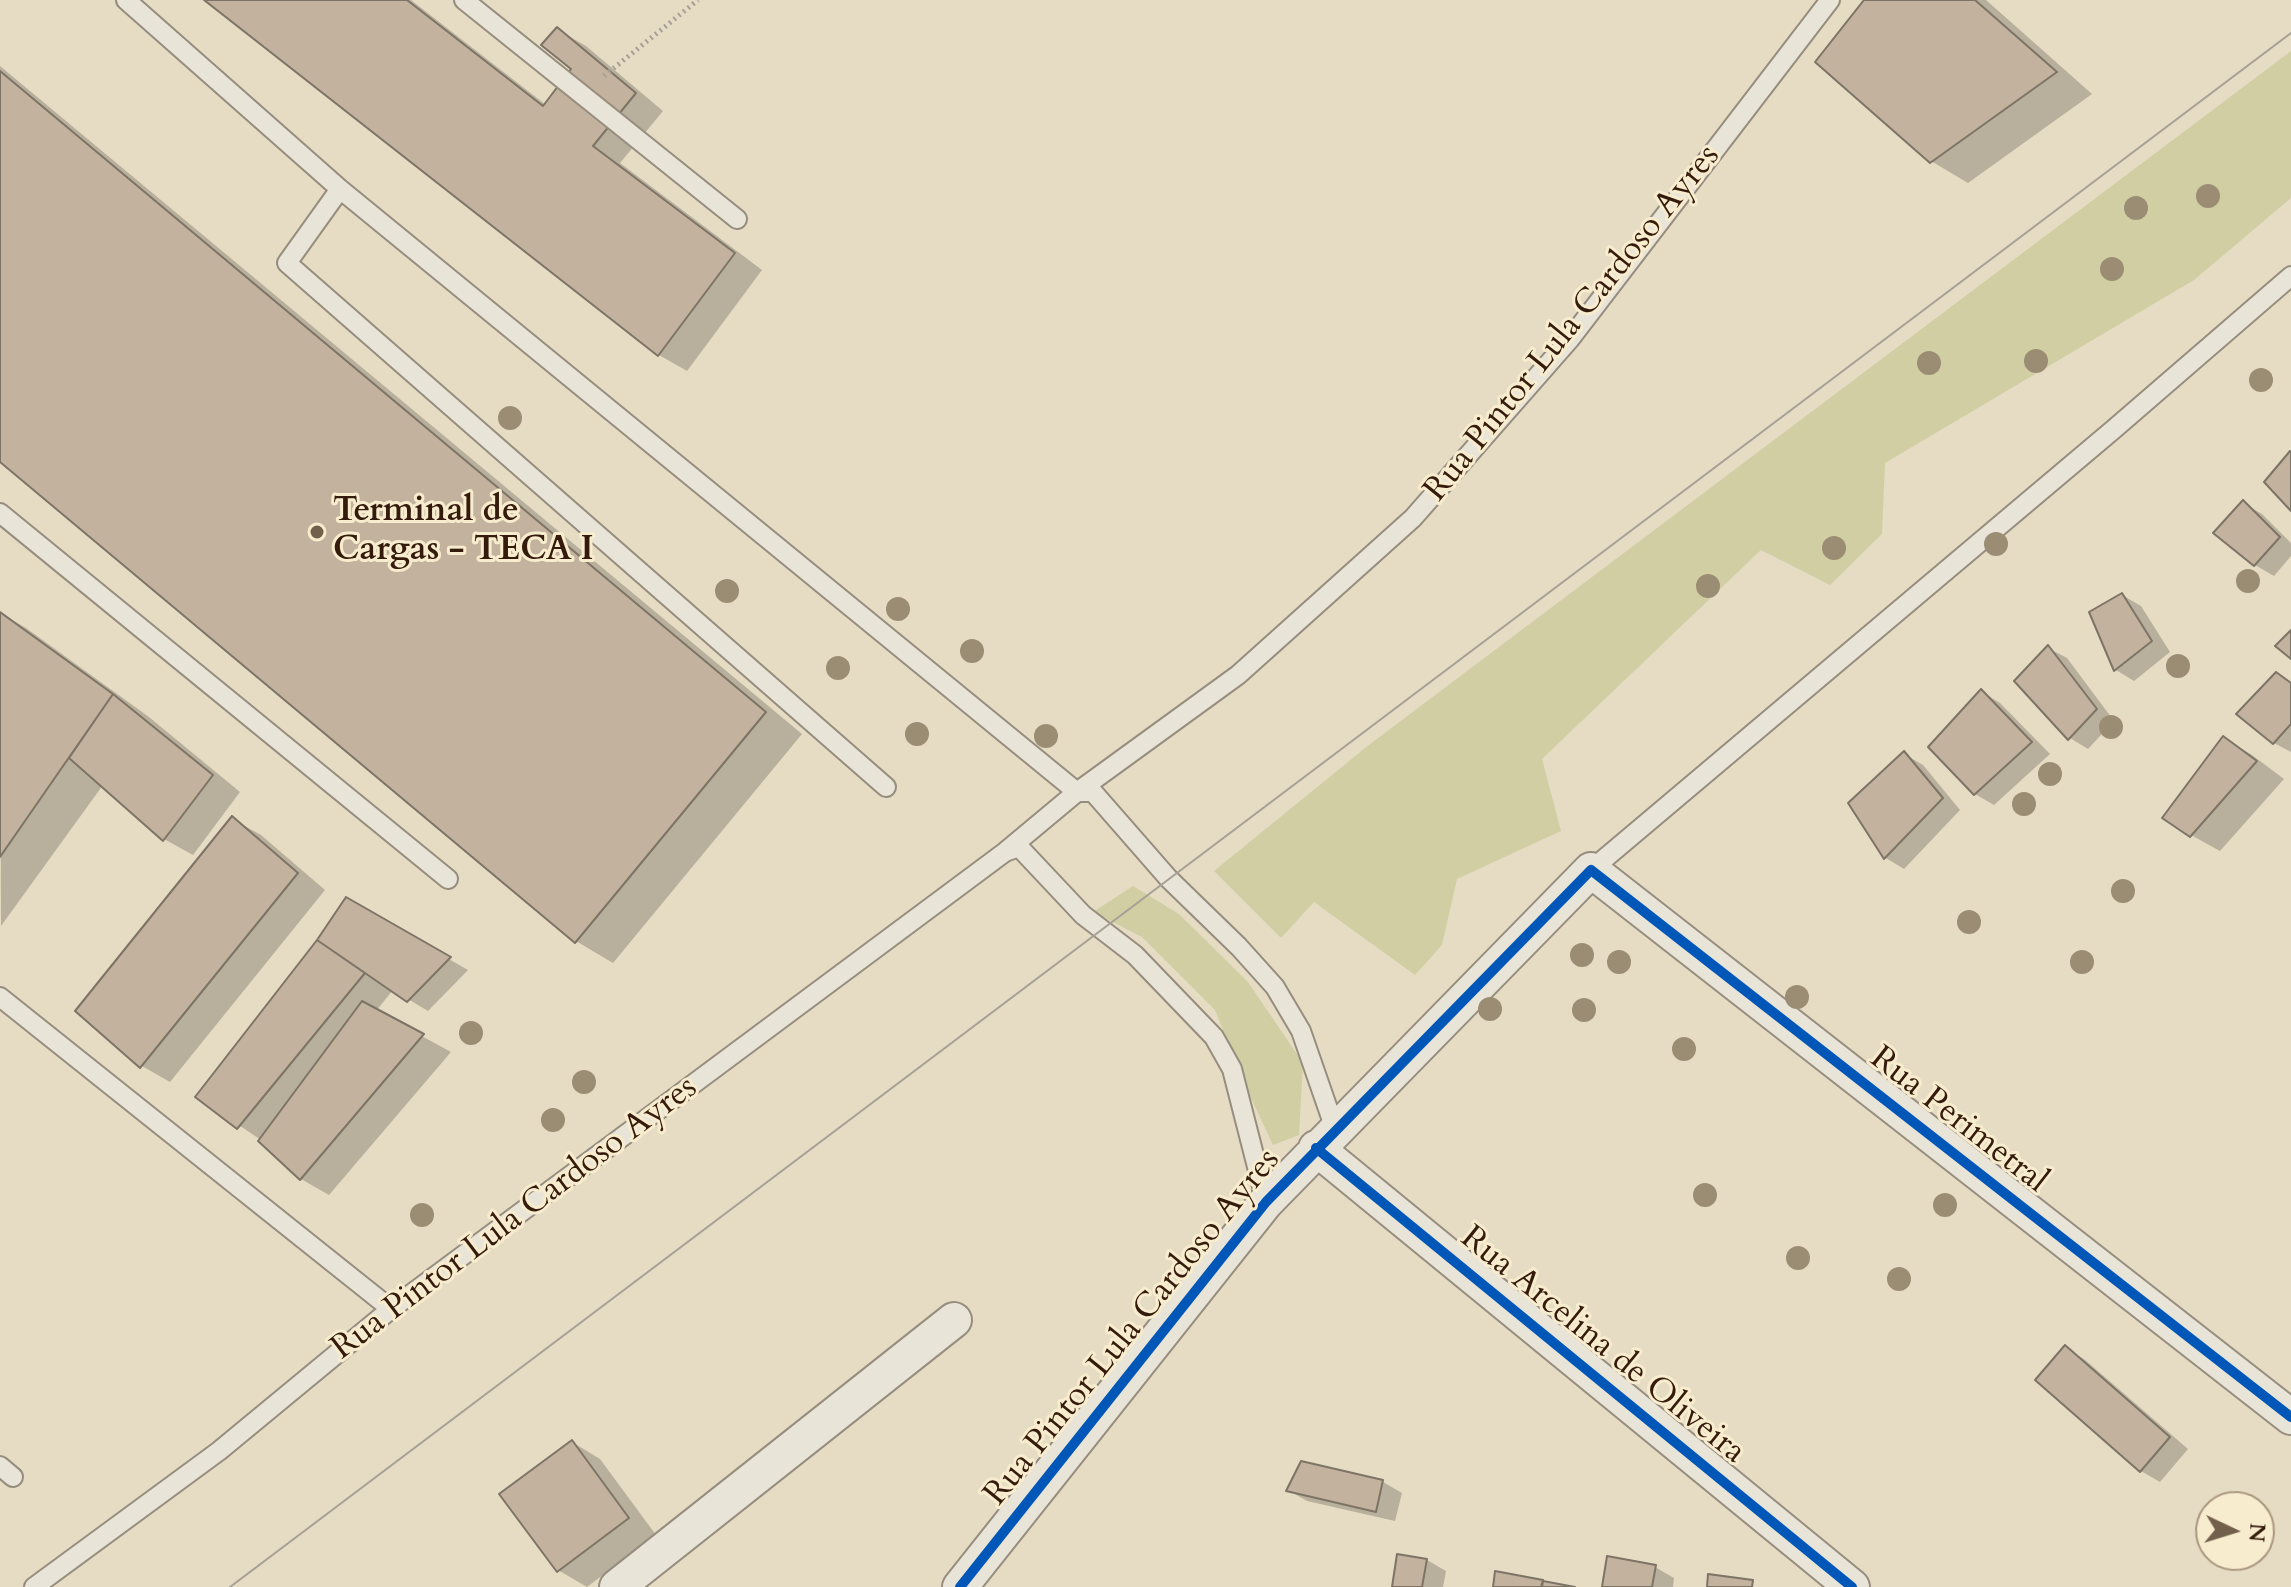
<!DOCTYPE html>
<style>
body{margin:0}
#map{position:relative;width:2291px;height:1587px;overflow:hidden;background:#e6dcc3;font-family:Cardo,serif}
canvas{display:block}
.north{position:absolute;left:2195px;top:1491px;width:80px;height:80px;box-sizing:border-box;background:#f8ecce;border:2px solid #aa9880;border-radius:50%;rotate:94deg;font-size:22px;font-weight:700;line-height:32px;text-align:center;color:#341b0c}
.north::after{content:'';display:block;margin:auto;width:28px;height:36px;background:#725f4c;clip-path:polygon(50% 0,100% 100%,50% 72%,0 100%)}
</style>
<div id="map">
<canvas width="2291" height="1587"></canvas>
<div class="north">N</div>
</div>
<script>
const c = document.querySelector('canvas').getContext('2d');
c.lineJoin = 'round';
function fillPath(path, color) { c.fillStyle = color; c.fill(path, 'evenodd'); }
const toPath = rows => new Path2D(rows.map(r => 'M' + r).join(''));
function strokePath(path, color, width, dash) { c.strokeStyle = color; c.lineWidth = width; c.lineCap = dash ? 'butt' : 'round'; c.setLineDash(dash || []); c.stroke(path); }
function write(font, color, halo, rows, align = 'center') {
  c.font = font + ' Cardo,serif'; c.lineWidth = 6; c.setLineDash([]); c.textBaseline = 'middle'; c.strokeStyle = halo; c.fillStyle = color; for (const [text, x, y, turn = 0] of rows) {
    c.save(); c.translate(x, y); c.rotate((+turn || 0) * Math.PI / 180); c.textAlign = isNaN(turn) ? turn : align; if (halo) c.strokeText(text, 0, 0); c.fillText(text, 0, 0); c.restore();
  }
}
const green = toPath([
 [2291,51,2291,198,2194,280,1885,463,1882,534,1830,585,1761,550,1542,759,1561,831,1457,879,1442,945,1415,975,1314,902,1281,938,1214,871,1370,744],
 [1133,886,1179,914,1248,982,1303,1063,1299,1135,1273,1145,1246,1087,1215,1010,1142,937,1093,912]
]);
const shadow = toPath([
 [207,0,411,0,546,105,574,69,558,30,586,46,663,111,620,163,762,270,687,371,659,355],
 [1867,0,1986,0,2092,94,1968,183,1931,161],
 [0,66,802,734,613,963,576,941,0,459],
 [2243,503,2262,514,2291,543,2291,556,2274,576,2255,565,2216,532],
 [2122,595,2141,606,2170,652,2134,681,2116,670,2091,613],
 [0,613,26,628,149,717,240,792,193,855,164,839,103,785,1,926],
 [2048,648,2067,658,2114,721,2088,749,2070,738],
 [2291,683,2291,752,2274,743],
 [1982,692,2000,703,2050,754,1994,805,1975,794],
 [2224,738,2252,755,2284,779,2220,851,2191,835],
 [1904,754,1923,765,1960,810,1904,869,1886,858,1851,803],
 [232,819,261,835,325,890,170,1082,142,1066],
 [346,900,468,970,428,1011,393,990,376,1011,451,1052,329,1195,301,1179,261,1140,197,1097,318,941],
 [2065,1348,2084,1359,2188,1449,2160,1482,2141,1471,2038,1380],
 [572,1442,600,1459,656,1535,587,1587,558,1570],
 [1302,1464,1383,1482,1402,1493,1395,1521,1307,1501,1288,1490],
 [1427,1560,1446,1571,1443,1587,1394,1587],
 [1655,1567,1674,1578,1673,1587,1604,1587]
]);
const building = toPath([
 [204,0,407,0,543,106,571,69,541,45,557,27,636,93,593,146,735,253,658,356,204,0],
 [1864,0,1975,0,2057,72,1930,163,1815,62,1864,0],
 [0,71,766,712,575,943,0,462,0,71],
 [2290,451,2291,452,2291,511,2264,482,2290,451],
 [2243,500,2280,537,2254,566,2213,533,2243,500],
 [2122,593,2152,641,2114,671,2089,612,2122,593],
 [0,612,113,694,0,857,0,612],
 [2291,630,2291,659,2275,646,2291,630],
 [2048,645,2097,709,2068,740,2014,681,2048,645],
 [2276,672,2291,683,2291,724,2273,744,2236,714,2276,672],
 [1981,689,2032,742,1974,795,1928,747,1981,689],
 [113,694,213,775,163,841,69,758,113,694],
 [2223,736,2257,761,2190,837,2162,818,2223,736],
 [1904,751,1943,798,1884,859,1848,803,1904,751],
 [232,816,298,873,140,1068,75,1011,232,816],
 [346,897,451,957,407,1002,317,940,346,897],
 [317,940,365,973,237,1129,195,1097,317,940],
 [362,1001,424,1034,300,1180,258,1141,362,1001],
 [2065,1345,2170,1437,2140,1472,2035,1380,2065,1345],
 [572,1440,629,1518,557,1572,499,1494,572,1440],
 [1301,1461,1383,1480,1376,1512,1286,1491,1301,1461],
 [1397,1554,1427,1559,1422,1587,1392,1587,1397,1554],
 [1607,1556,1656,1565,1652,1587,1602,1587,1607,1556],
 [1495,1571,1543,1580,1541,1587,1493,1587,1495,1571],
 [1708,1574,1753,1580,1752,1587,1707,1587,1708,1574],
 [1543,1581,1575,1587,1542,1587,1543,1581]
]);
const path = toPath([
 [604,76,698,0]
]);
const service = toPath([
 [126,0,340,189,1077,792,1093,792,1169,879,1239,947,1275,987,1301,1031,1335,1129],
 [464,0,737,219],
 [340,189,287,263,886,787],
 [0,513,448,879],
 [1005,852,1019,847,1083,915,1135,955,1214,1037,1232,1069,1266,1202],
 [1591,870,2114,429,2291,276],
 [0,997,391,1309],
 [0,1466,13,1477],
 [34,1587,219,1451,391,1309,1005,852,1077,792,1238,675,1413,518,1570,339,1830,0]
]);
const minor = toPath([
 [1316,1148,1852,1587],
 [617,1587,954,1320],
 [960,1587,1266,1202,1591,870,2291,1417]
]);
const tram = toPath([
 [230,1587,2291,33]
]);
const cycleway = toPath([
 [1316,1148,1852,1587],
 [960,1587,1266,1202,1591,870,2291,1417]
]);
const trees = [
 [2208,196],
 [2136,208],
 [2112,269],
 [2036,361],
 [1929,363],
 [2261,380],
 [510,418],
 [1996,544],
 [1834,548],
 [2248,581],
 [1708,586],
 [727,591],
 [898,609],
 [972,651],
 [2178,666],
 [838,668],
 [2111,727],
 [917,734],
 [1046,736],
 [2050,774],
 [2024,804],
 [2123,891],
 [1969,922],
 [1582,955],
 [1619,962],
 [2082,962],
 [1797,997],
 [1490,1009],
 [1584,1010],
 [471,1033],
 [1684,1049],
 [584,1082],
 [553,1120],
 [1705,1195],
 [1945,1205],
 [422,1215],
 [1798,1258],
 [1899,1279]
];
const markers = [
 [317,532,8,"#725f4c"]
];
const streetNames = [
 ["Rua Pintor Lula Cardoso Ayres",1573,324,-51],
 ["Rua Perimetral",1958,1121,38],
 ["Rua Pintor Lula Cardoso Ayres",515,1219,-37],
 ["Rua Pintor Lula Cardoso Ayres",1133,1328,-51],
 ["Rua Arcelina de Oliveira",1602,1346,39]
];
const poiNames = [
 ["Terminal de",333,512],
 ["Cargas - TECA I",333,551]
];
fillPath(green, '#d1cea4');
fillPath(shadow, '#0003');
fillPath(building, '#c3b29e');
strokePath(building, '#7d7466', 2);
strokePath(service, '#968d7e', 22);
strokePath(minor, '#968d7e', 38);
strokePath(path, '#a7a096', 5, [2, 4]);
strokePath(service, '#e9e4d8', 18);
strokePath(minor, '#e9e4d8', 34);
strokePath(tram, '#a7a096', 2);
strokePath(cycleway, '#0057b8', 10);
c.fillStyle = '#9b8d73';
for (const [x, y] of trees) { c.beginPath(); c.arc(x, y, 12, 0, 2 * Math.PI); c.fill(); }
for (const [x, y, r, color] of markers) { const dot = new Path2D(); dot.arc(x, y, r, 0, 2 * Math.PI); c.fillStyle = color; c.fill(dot); strokePath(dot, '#f8ecce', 3); }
write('34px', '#341b0c', '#f8ecce', streetNames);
write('bold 34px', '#341b0c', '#f8ecce', poiNames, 'left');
</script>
